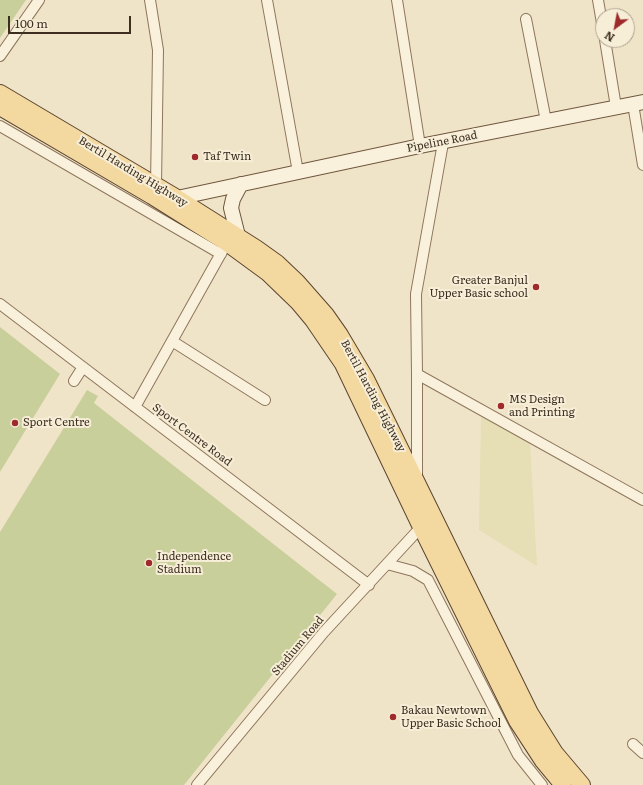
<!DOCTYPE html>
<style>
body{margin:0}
#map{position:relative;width:643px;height:785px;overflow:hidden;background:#f0e4c8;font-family:Literata,serif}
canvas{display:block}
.north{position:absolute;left:595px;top:8px;width:40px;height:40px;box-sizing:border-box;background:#f7eed8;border:1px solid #ada18e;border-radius:50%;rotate:212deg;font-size:11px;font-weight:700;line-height:16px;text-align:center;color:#3d2e20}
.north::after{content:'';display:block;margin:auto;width:14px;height:18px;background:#9e2a2b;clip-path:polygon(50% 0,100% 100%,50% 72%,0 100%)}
.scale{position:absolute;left:8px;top:16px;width:123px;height:18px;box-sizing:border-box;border:2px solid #3d2e20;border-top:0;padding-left:5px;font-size:12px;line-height:14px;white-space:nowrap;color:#3d2e20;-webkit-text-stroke:3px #f7eed8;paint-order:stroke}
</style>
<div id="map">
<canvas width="643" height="785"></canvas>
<div class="north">N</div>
<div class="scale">100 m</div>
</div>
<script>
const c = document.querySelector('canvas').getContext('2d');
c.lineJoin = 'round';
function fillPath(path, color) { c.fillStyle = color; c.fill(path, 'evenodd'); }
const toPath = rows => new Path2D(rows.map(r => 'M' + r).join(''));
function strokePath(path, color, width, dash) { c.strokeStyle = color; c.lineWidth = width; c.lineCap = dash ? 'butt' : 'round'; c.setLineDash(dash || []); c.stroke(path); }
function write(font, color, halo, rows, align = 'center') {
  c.font = font + ' Literata,serif'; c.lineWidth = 4; c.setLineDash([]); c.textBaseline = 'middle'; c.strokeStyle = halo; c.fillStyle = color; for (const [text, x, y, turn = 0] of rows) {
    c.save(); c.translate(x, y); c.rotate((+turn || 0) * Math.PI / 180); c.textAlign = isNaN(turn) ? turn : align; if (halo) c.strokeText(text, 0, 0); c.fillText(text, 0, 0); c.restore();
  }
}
const farmland = toPath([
 [481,416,530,443,537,566,479,530]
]);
const green = toPath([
 [0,0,26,0,0,38],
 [0,327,60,374,0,472],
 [87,390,98,396,94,403,337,594,184,785,0,785,0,532]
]);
const street = toPath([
 [150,0,158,50,156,185],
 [267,0,298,172],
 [397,0,420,146],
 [598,0,603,29],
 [526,19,546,121],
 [605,40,616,107],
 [0,56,39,0],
 [633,104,643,165],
 [0,126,221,254],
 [443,143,416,294,417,374,643,500],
 [0,304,369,585],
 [172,341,265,400],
 [417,374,417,476],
 [74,381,83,367],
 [135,407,224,248],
 [387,564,413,571,428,580,518,755,542,785],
 [633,744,643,753],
 [197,785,324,632,421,527]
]);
const secondary = toPath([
 [177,198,420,146,643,102],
 [238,236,231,208,233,199,241,184]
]);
const primary = toPath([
 [0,93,177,198,256,248,277,263,297,282,326,315,340,335,366,379,530,713,555,753,582,785],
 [0,107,152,196,227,243,268,273,298,302,313,320,343,364,421,527,517,721,543,761,563,785]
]);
const markers = [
 [195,157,4,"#9e2a2b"],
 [536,287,4,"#9e2a2b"],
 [501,406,4,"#9e2a2b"],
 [15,423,4,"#9e2a2b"],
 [149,563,4,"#9e2a2b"],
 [393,717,4,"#9e2a2b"]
];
const streetNames = [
 ["Pipeline Road",442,142,-11],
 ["Bertil Harding Highway",133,172,31],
 ["Bertil Harding Highway",373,396,62],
 ["Sport Centre Road",192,435,37],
 ["Stadium Road",298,646,-50]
];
const poiNames = [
 ["Taf Twin",203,157],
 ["Greater Banjul",528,281,"right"],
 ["Upper Basic school",528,294,"right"],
 ["MS Design",509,400],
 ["and Printing",509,413],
 ["Sport Centre",23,423],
 ["Independence",157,557],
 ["Stadium",157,570],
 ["Bakau Newtown",401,711],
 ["Upper Basic School",401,724]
];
fillPath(farmland, '#e6deb5');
fillPath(green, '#c9cf9b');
strokePath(street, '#8d765c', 12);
strokePath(secondary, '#6f573f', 16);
strokePath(primary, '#5b4430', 18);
strokePath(street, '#faf1dc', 10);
strokePath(secondary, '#faf1dc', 14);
strokePath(primary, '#f3d9a0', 16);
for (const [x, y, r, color] of markers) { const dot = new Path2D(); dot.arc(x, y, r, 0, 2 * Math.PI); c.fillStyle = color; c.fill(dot); strokePath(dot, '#f7eed8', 1.5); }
write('11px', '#3d2e20', '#f7eed8', streetNames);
write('11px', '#3d2e20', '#f7eed8', poiNames, 'left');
</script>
